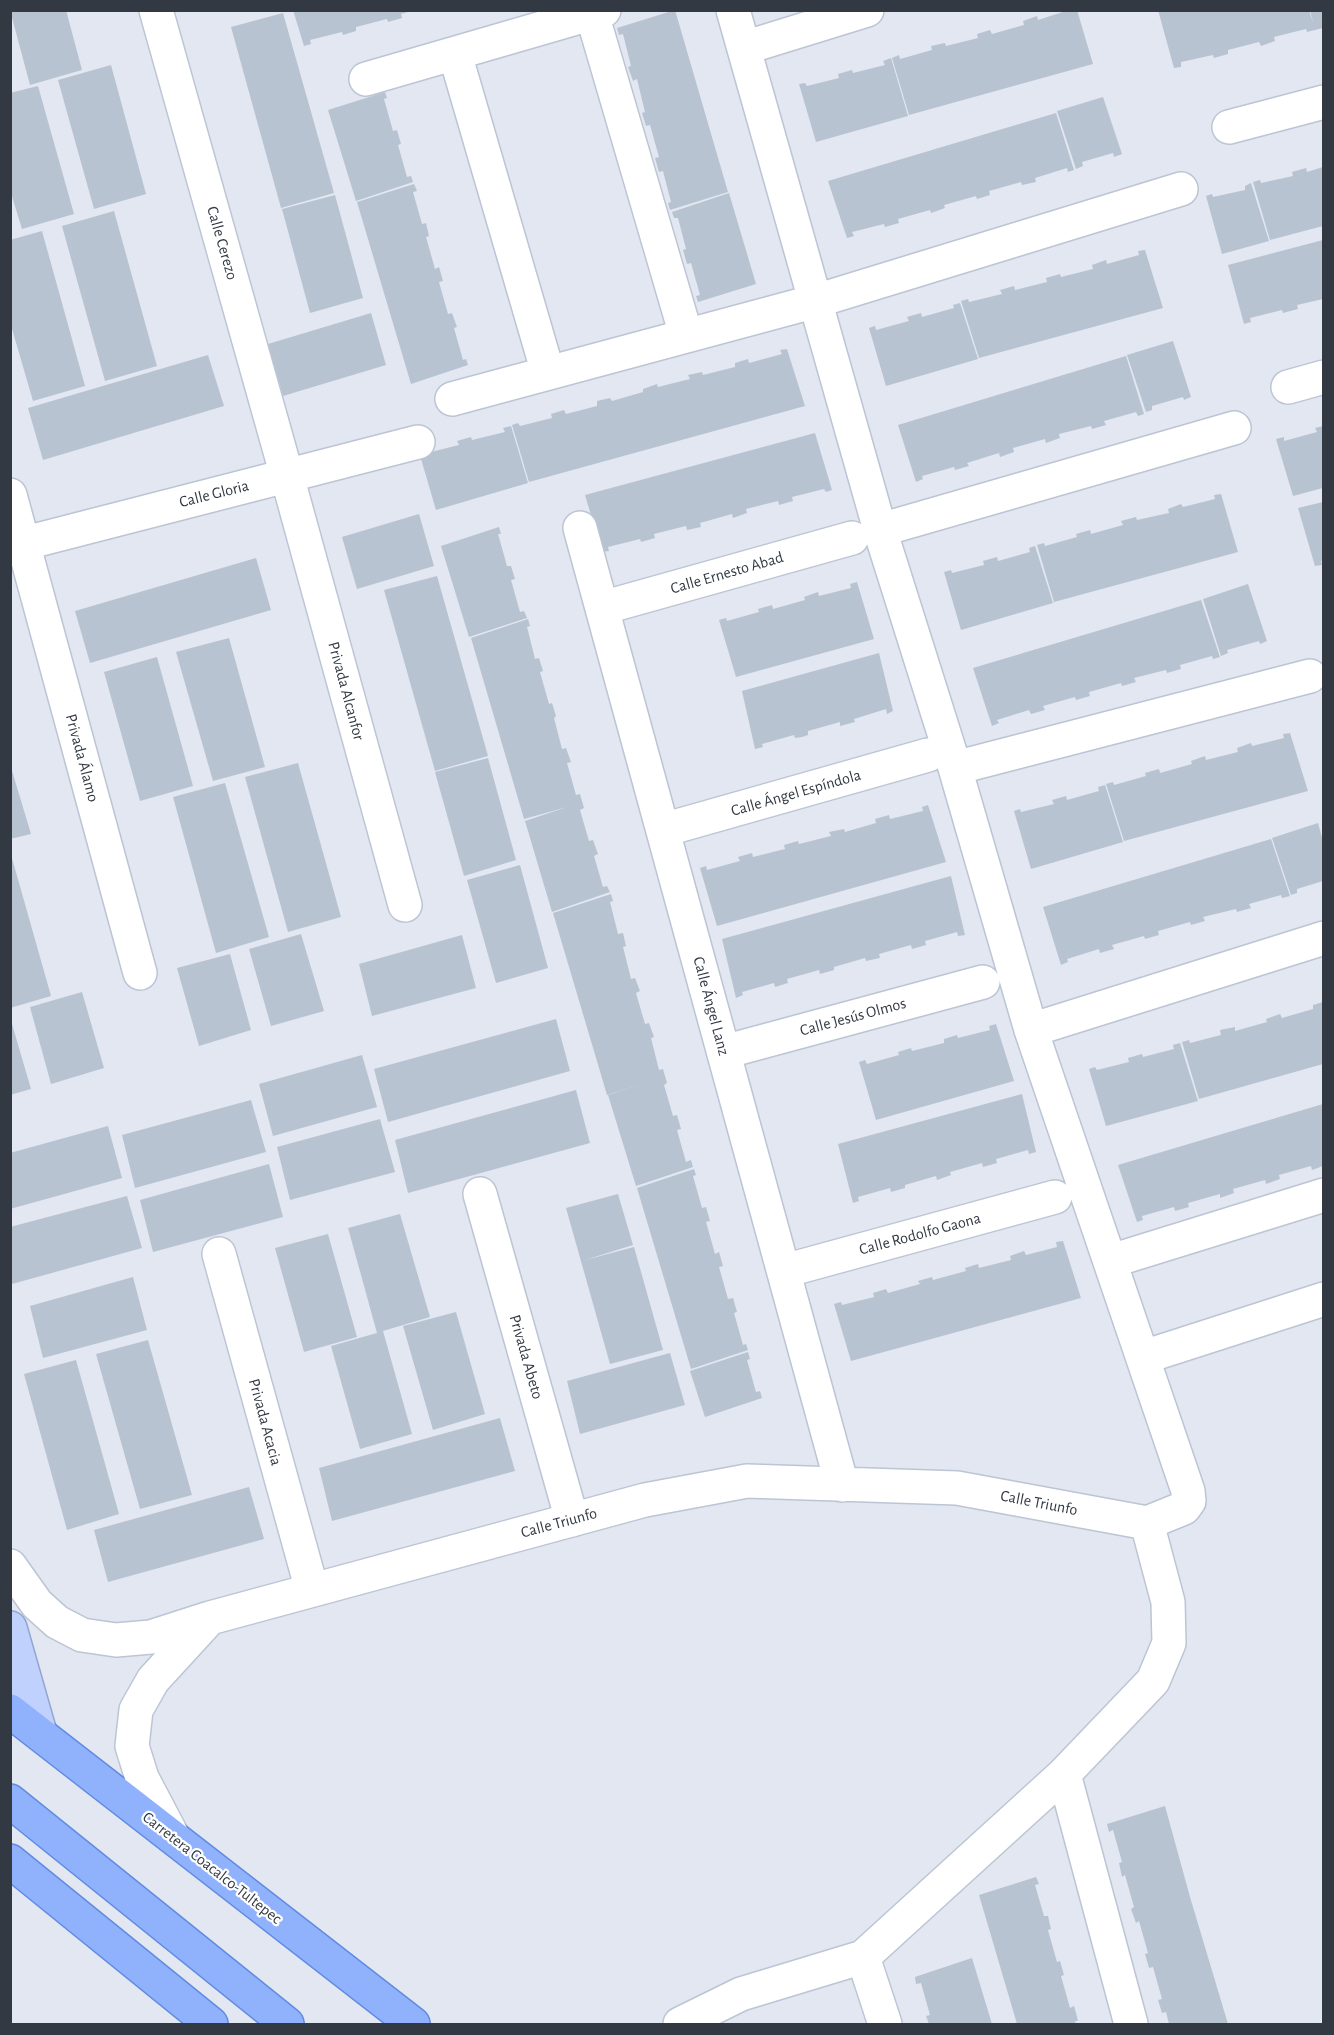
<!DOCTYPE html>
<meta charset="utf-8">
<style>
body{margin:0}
#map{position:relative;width:1334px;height:2035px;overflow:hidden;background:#e2e7f1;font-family:"Alegreya Sans",sans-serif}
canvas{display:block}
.frame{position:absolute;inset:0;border:12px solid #333942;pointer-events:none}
</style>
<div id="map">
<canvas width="1334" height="2035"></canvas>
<div class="frame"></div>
</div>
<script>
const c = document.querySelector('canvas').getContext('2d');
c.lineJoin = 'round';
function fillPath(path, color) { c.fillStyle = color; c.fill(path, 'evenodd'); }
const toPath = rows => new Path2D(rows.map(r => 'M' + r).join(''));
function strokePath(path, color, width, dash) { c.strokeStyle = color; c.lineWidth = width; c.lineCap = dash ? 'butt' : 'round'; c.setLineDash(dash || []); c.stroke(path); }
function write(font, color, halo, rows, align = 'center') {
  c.font = font + ' "Alegreya Sans",sans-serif'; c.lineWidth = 4.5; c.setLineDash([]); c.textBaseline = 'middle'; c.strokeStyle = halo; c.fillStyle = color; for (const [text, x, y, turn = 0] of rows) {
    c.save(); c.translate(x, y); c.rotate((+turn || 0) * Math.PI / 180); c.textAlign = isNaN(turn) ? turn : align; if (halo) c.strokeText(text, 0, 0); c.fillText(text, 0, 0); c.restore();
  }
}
const building = toPath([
 [10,10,66,10,82,70,30,85],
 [293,10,411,10,411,11,401,14,402,18,388,22,387,19,356,27,356,31,343,35,342,32,310,40,311,44,304,46],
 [675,10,728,192,670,210,668,203,671,202,663,171,659,172,655,158,659,157,650,125,646,126,642,113,645,112,637,79,633,81,628,67,631,66,623,34,619,35,617,28],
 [1069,10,1077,10,1093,64,909,115,892,58,899,55,900,59,932,50,931,46,945,43,946,46,978,38,977,34,990,30,992,34,1024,25,1023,21,1037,16,1038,20],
 [1158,10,1309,10,1313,23,1310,10,1323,10,1323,24,1322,25,1323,28,1307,32,1306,29,1274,37,1275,41,1261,46,1259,42,1228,50,1228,54,1214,58,1213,55,1181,62,1181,67,1174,68],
 [283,13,334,193,281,208,231,27],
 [891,58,908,116,816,142,799,84,805,83,807,86,839,78,838,74,852,70,853,73,885,65,883,61],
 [111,65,146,194,94,209,58,80],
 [38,86,74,214,22,229,10,190,10,93],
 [385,92,387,98,384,99,393,131,397,130,401,144,398,145,407,177,411,176,413,182,356,201,328,110],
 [1103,97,1122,154,1114,157,1113,153,1082,162,1083,166,1076,169,1057,111],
 [1056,113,1074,170,1068,172,1067,168,1035,178,1036,182,1022,185,1021,182,989,191,990,195,977,199,976,196,944,205,945,208,931,213,930,210,898,219,899,223,885,227,884,224,852,232,854,236,847,238,828,181],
 [1323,167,1323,226,1270,240,1253,182,1260,180,1261,183,1293,176,1292,172,1306,168,1307,172],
 [1251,183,1269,241,1222,254,1206,196,1212,194,1213,197,1245,190,1245,186],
 [414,184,417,191,413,192,422,224,426,223,429,236,426,237,435,269,439,267,443,281,439,282,448,314,452,313,457,327,454,328,463,360,466,359,468,365,411,384,357,202],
 [729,193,756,284,698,302,696,296,700,295,691,263,687,264,683,250,686,249,678,218,674,218,672,212],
 [335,195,363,298,310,313,282,209],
 [114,211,157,366,105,381,62,226],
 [42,231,85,386,33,401,10,322,10,240],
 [1323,240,1323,299,1297,305,1298,309,1283,313,1282,310,1250,318,1251,322,1244,324,1228,265],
 [1145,250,1163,308,979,358,961,301,968,299,969,302,1002,294,1000,290,1014,286,1015,290,1047,282,1046,278,1060,274,1061,277,1093,269,1092,265,1106,260,1107,264,1139,255,1138,251],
 [960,303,978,359,886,386,869,328,875,326,876,330,909,321,907,317,921,313,922,317,954,308,953,305],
 [371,313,386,365,283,396,268,344],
 [1173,341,1191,397,1184,400,1183,397,1152,406,1152,410,1146,412,1127,355],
 [787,349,805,406,529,482,512,425,518,423,520,426,552,418,551,414,564,410,566,414,597,406,597,401,610,398,612,401,643,392,643,389,657,384,658,387,690,379,688,375,702,372,703,375,735,367,735,363,748,359,749,363,782,354,780,350],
 [208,355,224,406,43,460,28,408],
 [1126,356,1144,414,1138,416,1136,412,1104,421,1106,425,1092,429,1091,426,1059,434,1060,438,1046,443,1045,439,1013,448,1014,452,1000,457,999,453,967,463,969,466,955,470,954,467,922,476,923,479,916,482,898,425],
 [511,426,528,483,436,510,419,452,427,453,459,445,457,441,471,437,472,440,505,432,503,428],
 [1323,426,1323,488,1293,496,1276,439,1284,437,1284,441,1317,432,1315,428],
 [815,433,832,490,826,492,824,489,792,497,793,501,779,505,778,501,746,509,747,513,733,518,732,514,700,523,701,527,687,530,686,526,654,534,655,538,641,542,640,539,608,547,609,551,602,552,585,495],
 [1221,494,1238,552,1054,602,1037,545,1044,543,1045,546,1077,537,1076,534,1090,530,1091,534,1123,525,1121,521,1136,517,1137,520,1169,513,1168,509,1181,504,1183,507,1215,499,1214,495],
 [1323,502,1323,560,1321,561,1322,565,1315,566,1298,508],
 [419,514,434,566,357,589,342,537],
 [499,527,501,534,498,534,507,566,511,566,515,579,511,580,520,612,524,611,527,618,469,637,441,546],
 [1035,546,1053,603,961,630,944,572,951,570,952,573,984,565,983,561,997,557,998,561,1030,552,1029,548],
 [256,558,271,610,90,663,75,611],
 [437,576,488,756,435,771,384,590],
 [857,582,874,639,736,677,719,620,726,618,727,621,759,612,758,609,772,605,773,609,805,600,804,597,818,592,819,596,851,588,850,584],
 [1248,584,1267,641,1260,644,1259,641,1227,650,1228,653,1221,656,1203,599],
 [1201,600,1220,657,1213,659,1212,656,1180,665,1181,669,1167,673,1166,670,1134,678,1136,682,1122,686,1121,683,1089,692,1090,696,1076,700,1075,697,1043,706,1045,710,1031,714,1029,710,997,720,999,723,992,726,973,668],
 [528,619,530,626,527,627,535,659,539,658,543,671,540,672,549,704,552,703,556,716,554,718,562,749,566,748,571,762,567,763,576,795,580,794,584,808,580,810,589,841,593,840,598,854,594,856,603,887,607,886,610,892,552,912,525,821,567,807,524,819,471,638],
 [229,638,265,767,213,781,176,652],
 [879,653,893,711,887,714,886,709,854,719,855,722,840,726,840,722,808,731,808,735,802,737,795,738,794,735,762,744,763,747,755,749,742,691],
 [157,657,193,786,140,801,104,672],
 [1290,733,1308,791,1124,841,1106,784,1113,782,1114,785,1146,776,1145,773,1159,769,1160,773,1192,764,1191,761,1205,756,1206,760,1238,752,1237,748,1251,743,1252,746,1284,738,1283,734],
 [488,758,516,860,464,876,435,772],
 [298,763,341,917,288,932,245,777],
 [10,764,31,834,10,839],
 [225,783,269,937,216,953,173,797],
 [1105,785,1123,842,1031,869,1014,811,1020,809,1021,812,1054,804,1052,800,1066,796,1067,800,1099,791,1098,787],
 [928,805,946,862,717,926,700,868,706,866,707,870,740,861,738,857,752,853,753,857,785,849,784,845,798,841,799,844,831,836,829,832,844,829,845,832,876,823,875,819,889,815,890,819,923,811,922,807],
 [1318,823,1323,841,1323,881,1297,889,1297,893,1291,895,1272,838],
 [1271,839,1290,896,1282,898,1281,895,1249,904,1251,908,1237,912,1236,909,1203,917,1205,921,1191,925,1190,922,1158,931,1159,935,1145,939,1144,936,1112,945,1114,949,1100,953,1099,949,1067,959,1068,962,1061,965,1043,907],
 [10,851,51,996,10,1008],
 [520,865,548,968,496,983,467,880],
 [951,876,965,935,958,936,957,932,925,941,926,945,912,949,911,945,879,954,880,958,866,961,865,958,834,967,834,970,820,974,819,970,787,979,788,983,775,987,774,983,742,992,743,995,736,998,722,939],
 [611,894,613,901,610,902,618,934,623,933,626,946,623,947,631,979,635,978,640,991,636,993,645,1024,649,1023,654,1037,651,1038,659,1070,663,1069,667,1083,664,1085,673,1116,677,1115,681,1129,677,1130,686,1162,691,1160,693,1167,636,1186,608,1095,645,1083,607,1095,553,913],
 [301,934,324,1011,271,1026,249,949],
 [462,935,476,988,372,1016,359,964],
 [230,954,251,1030,199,1046,177,968],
 [82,992,104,1068,51,1084,30,1007],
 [1323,1002,1323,1064,1199,1099,1182,1042,1189,1040,1190,1043,1221,1035,1220,1030,1235,1027,1235,1031,1267,1022,1266,1019,1280,1014,1282,1018,1313,1009,1313,1005],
 [10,1017,31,1089,10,1095],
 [556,1019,570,1071,388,1122,374,1069],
 [996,1024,1014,1081,876,1120,859,1062,865,1060,867,1064,899,1055,898,1052,911,1048,912,1051,944,1043,944,1039,957,1035,958,1038,990,1030,989,1026],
 [1180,1043,1198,1101,1106,1126,1089,1069,1095,1067,1097,1070,1129,1062,1128,1058,1142,1054,1143,1057,1174,1049,1173,1045],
 [362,1055,377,1107,273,1136,259,1084],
 [576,1090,590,1143,408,1193,395,1140],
 [1022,1094,1036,1152,1029,1154,1028,1150,996,1159,997,1163,983,1167,982,1163,950,1172,951,1175,937,1180,936,1176,905,1185,905,1188,891,1192,890,1188,858,1197,859,1201,853,1203,838,1144],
 [251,1100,266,1152,135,1188,122,1135],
 [1323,1104,1323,1166,1312,1170,1311,1166,1279,1175,1280,1179,1266,1184,1265,1180,1233,1189,1234,1193,1220,1198,1220,1194,1188,1203,1189,1207,1175,1211,1174,1207,1142,1216,1143,1220,1137,1222,1118,1165],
 [380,1119,395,1172,290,1200,277,1147],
 [108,1126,122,1178,10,1209,10,1153],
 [269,1164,283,1217,153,1252,140,1200],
 [694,1169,696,1175,693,1176,702,1208,706,1207,710,1221,706,1222,715,1254,719,1252,723,1266,719,1267,728,1299,733,1298,737,1312,734,1313,743,1345,746,1344,748,1350,691,1369,637,1188],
 [618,1194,633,1245,585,1260,634,1247,663,1350,610,1364,566,1208],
 [127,1196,142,1248,12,1284,10,1227],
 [400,1214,430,1317,383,1331,412,1434,360,1449,331,1346,377,1333,348,1228],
 [328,1234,357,1337,304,1352,275,1248],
 [1063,1241,1081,1298,851,1361,834,1304,841,1302,842,1305,874,1297,873,1293,886,1289,888,1293,920,1284,918,1281,932,1277,933,1280,966,1271,965,1268,978,1264,979,1268,1011,1260,1010,1256,1024,1251,1026,1255,1057,1247,1056,1242],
 [133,1277,147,1330,43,1358,30,1306],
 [456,1312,485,1414,433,1430,403,1326],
 [148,1340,192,1495,140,1509,96,1354],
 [748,1352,750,1359,747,1360,756,1392,760,1391,762,1398,705,1417,690,1371],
 [670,1353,685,1405,580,1434,567,1381],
 [76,1360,119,1514,67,1530,24,1374],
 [500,1418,515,1471,332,1521,319,1468],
 [249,1487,264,1539,108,1582,94,1530],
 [1165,1806,1190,1897,1228,2024,1169,2024,1166,2012,1162,2013,1158,2000,1162,1999,1153,1967,1149,1968,1145,1954,1148,1953,1139,1921,1136,1923,1131,1909,1134,1907,1125,1875,1122,1877,1119,1863,1122,1862,1113,1830,1109,1832,1107,1824],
 [1036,1877,1039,1884,1035,1885,1044,1916,1048,1916,1051,1929,1048,1930,1057,1962,1060,1961,1064,1975,1061,1976,1070,2008,1074,2006,1076,2013,1078,2021,1075,2021,1076,2024,1017,2024,979,1895],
 [972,1958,992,2024,929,2024,926,2016,930,2015,921,1983,916,1984,915,1977]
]);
const street = toPath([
 [156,10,287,476,405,905],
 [733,10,880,530,955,768,1031,1030,1188,1491,1189,1501,1184,1508,1147,1523],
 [592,14,686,335],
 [744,48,867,10],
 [455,54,548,373],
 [366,79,604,10],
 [1229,127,1324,102],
 [1288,387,1324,377],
 [452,399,816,301,1181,189],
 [10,495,140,973],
 [580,528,842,1485],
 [880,530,1234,428],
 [10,547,418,442],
 [602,608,852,538],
 [955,768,1310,676],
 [663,830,928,755],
 [1031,1030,1324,938],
 [724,1052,983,982],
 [480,1194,572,1520],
 [219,1254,312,1590],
 [1111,1261,1324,1195],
 [784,1271,1055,1197],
 [1144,1357,1324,1299],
 [10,1566,37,1604,57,1622,82,1635,116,1640,151,1637,210,1618,645,1500,747,1481,957,1488,1147,1523],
 [1064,1774,1131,2024],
 [173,1837,142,1778,132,1746,136,1710,153,1680,209,1619],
 [863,1957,885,2024],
 [680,2024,741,1994,863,1957,1064,1774,1153,1681,1169,1643,1168,1602,1147,1523]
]);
const secondary = toPath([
 [10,1628,40,1733]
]);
const primary = toPath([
 [10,1711,413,2024],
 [10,1801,287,2024],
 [10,1861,211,2024]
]);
const streetNames = [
 ["Calle Cerezo",222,243,74],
 ["Calle Gloria",214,494,-14],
 ["Calle Ernesto Abad",727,573,-16],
 ["Privada Alcanfor",346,691,75],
 ["Privada Álamo",82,758,75],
 ["Calle Ángel Espíndola",796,793,-16],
 ["Calle Ángel Lanz",711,1006,75],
 ["Calle Jesús Olmos",853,1017,-15],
 ["Calle Rodolfo Gaona",920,1234,-15],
 ["Privada Abeto",526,1357,74],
 ["Privada Acacia",265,1422,75],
 ["Calle Triunfo",1039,1503,11],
 ["Calle Triunfo",559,1523,-15],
 ["Carretera Coacalco-Tultepec",212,1868,38]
];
fillPath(building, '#b8c3d2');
strokePath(street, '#bcc5d4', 36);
strokePath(secondary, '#92a5d1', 36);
strokePath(primary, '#608be1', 36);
strokePath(street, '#fff', 33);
strokePath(secondary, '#c0d1fe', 33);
strokePath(primary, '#90b2fd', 33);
write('16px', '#333942', '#fff', streetNames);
</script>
